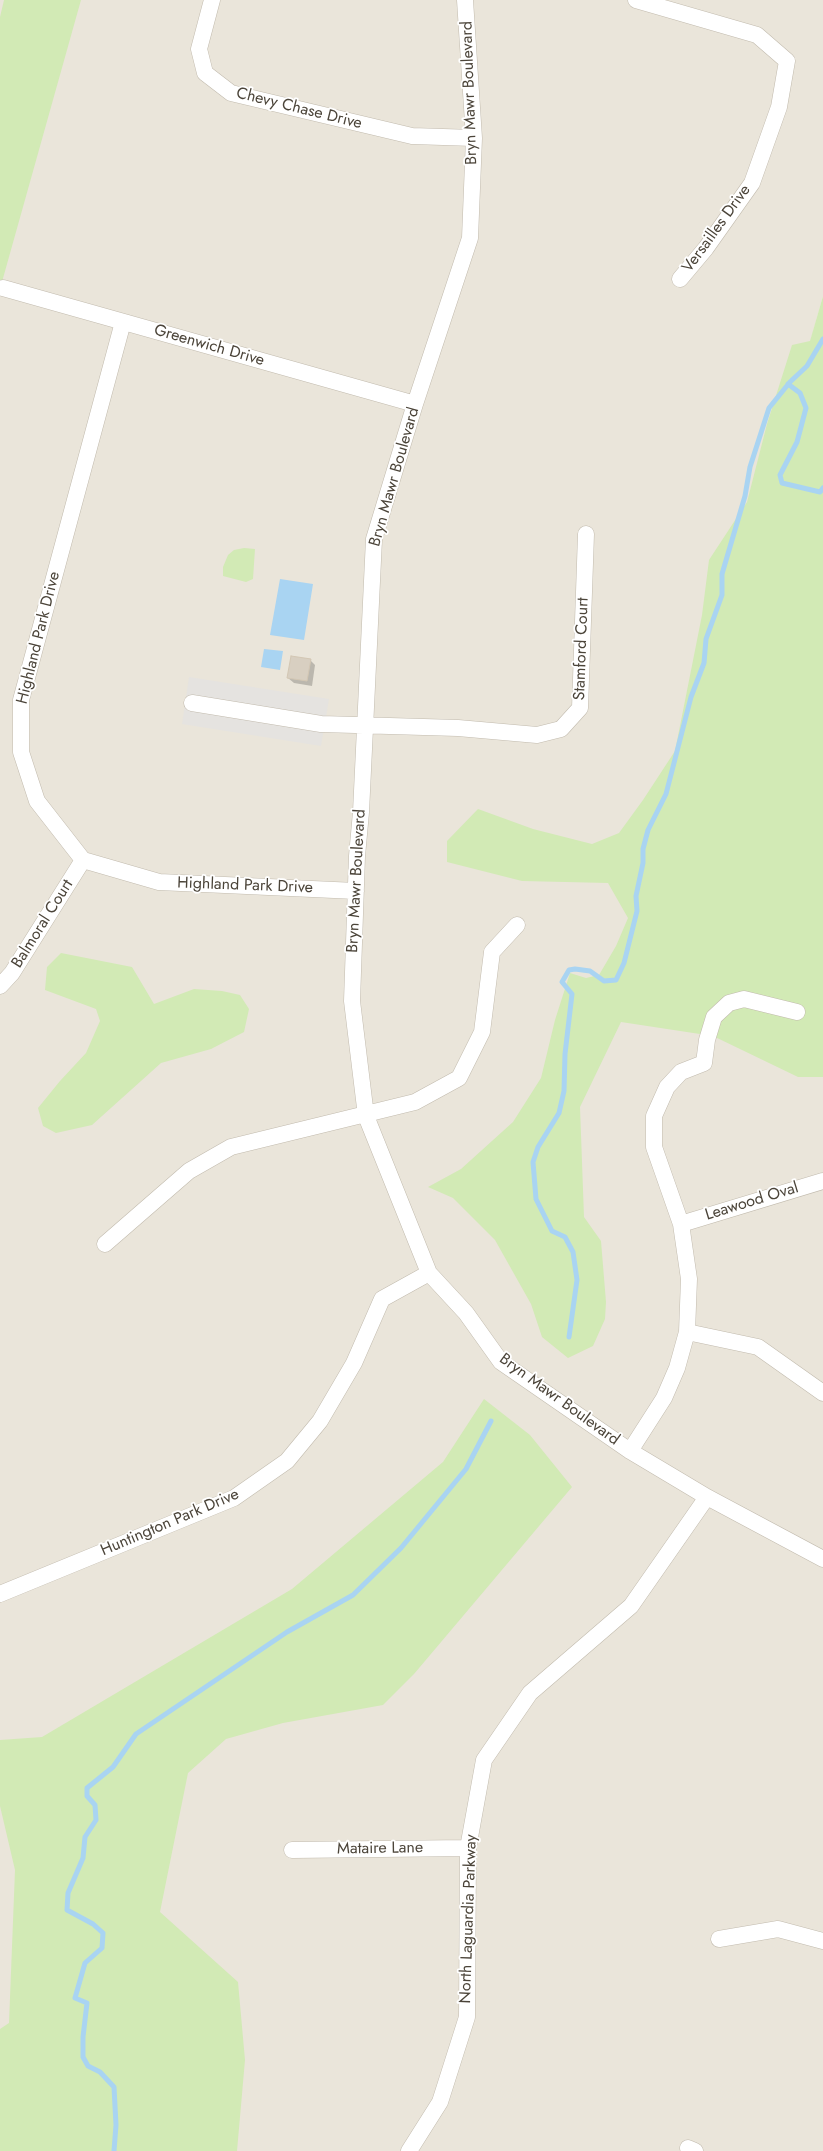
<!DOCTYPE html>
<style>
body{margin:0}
canvas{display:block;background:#f6f3ec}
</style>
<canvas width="823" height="2151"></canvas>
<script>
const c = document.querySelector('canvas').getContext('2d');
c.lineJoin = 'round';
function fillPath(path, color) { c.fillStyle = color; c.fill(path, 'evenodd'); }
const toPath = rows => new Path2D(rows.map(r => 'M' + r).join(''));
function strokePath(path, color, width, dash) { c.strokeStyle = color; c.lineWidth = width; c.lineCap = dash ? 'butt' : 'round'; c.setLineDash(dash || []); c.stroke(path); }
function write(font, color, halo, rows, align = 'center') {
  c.font = font + ' Jost,sans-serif'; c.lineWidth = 3.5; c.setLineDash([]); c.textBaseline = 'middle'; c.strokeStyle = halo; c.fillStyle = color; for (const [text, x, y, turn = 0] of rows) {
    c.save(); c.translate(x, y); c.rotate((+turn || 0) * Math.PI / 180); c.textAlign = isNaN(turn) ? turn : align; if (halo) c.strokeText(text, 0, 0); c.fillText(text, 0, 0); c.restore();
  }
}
const residential = toPath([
 [0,0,823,0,823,296,626,1002,823,1062,823,2151,0,2151]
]);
const green = toPath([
 [4,0,81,0,0,289,0,17],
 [823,296,823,1077,798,1077,713,1036,621,1022,580,1107,584,1217,601,1241,606,1302,605,1319,593,1346,568,1358,542,1337,531,1304,495,1240,453,1198,428,1187,461,1169,513,1122,541,1078,555,1020,570,973,586,978,599,975,616,946,628,918,608,883,522,881,447,862,447,841,478,809,533,829,592,844,619,833,643,800,675,751,702,615,709,560,747,502,767,424,792,345,810,341],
 [244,548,255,549,253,579,246,582,223,576,223,567,228,555,234,550],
 [61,953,132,967,154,1004,194,989,222,991,240,995,249,1009,244,1032,211,1049,161,1063,92,1125,56,1133,43,1126,38,1108,60,1081,86,1053,100,1021,96,1009,45,990,47,967],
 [484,1399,530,1435,572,1487,414,1674,383,1705,283,1723,226,1739,188,1773,160,1912,238,1982,245,2060,237,2151,0,2151,0,2029,9,2023,15,1870,0,1806,0,1740,42,1737,292,1589,443,1462]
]);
const parking = toPath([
 [189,677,329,699,321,746,182,724]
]);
const water = toPath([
 [280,579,313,584,304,640,270,635],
 [264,649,283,651,280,670,261,667]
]);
const shadow = toPath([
 [310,660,315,665,312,686,294,683,288,678]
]);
const stream = toPath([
 [788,384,800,393,806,408,797,442,780,475,782,483,820,492,823,488],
 [569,1337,577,1280,573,1252,565,1237,552,1231,536,1199,533,1162,538,1147,559,1113,564,1091,565,1054,572,994,562,982,569,970,575,969,590,971,604,981,616,980,624,963,637,911,636,896,643,863,643,849,648,830,666,794,691,697,704,663,706,639,722,595,722,574,745,496,750,467,769,408,790,382,807,366,823,339],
 [114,2151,116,2125,114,2087,100,2072,88,2066,83,2057,83,2037,87,2003,75,1998,85,1963,102,1948,103,1933,93,1924,67,1910,68,1893,83,1858,85,1837,96,1820,95,1805,87,1796,87,1788,113,1767,136,1734,287,1632,353,1595,401,1548,466,1469,491,1421]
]);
const building = toPath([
 [291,656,311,659,307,681,287,678,291,656]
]);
const minor = toPath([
 [212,0,199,49,205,73,231,93,412,136,474,138],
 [465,0,474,138,470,238,415,404,374,539,361,812,357,856,352,1001,366,1116,429,1273,466,1313,501,1362,630,1451,707,1497,823,1559],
 [636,0,757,35,787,61,779,107,752,183,706,248,680,279],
 [3,288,415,404],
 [123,322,21,700,21,752,37,801,83,860,159,882,356,891],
 [192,703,321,724,458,728,537,735,561,729,580,708,586,534],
 [0,986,12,973,83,860],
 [681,1224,823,1181],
 [105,1244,189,1171,231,1147,415,1102,459,1078,482,1032,492,952,517,925],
 [687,1332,758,1347,823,1393],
 [630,1451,664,1398,677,1368,687,1332,689,1279,681,1224,654,1147,654,1116,667,1087,681,1072,704,1063,707,1040,714,1017,729,1003,744,999,797,1012],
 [0,1594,234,1498,287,1461,320,1421,354,1363,382,1299,429,1273],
 [292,1850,468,1848],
 [719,1939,778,1929,823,1941],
 [688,2148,695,2151],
 [409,2151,440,2102,467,2017,468,1848,484,1760,530,1693,631,1606,707,1497]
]);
const streetNames = [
 ["Bryn Mawr Boulevard",470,93,-92],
 ["Chevy Chase Drive",299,109,14],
 ["Versailles Drive",717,229,-54],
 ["Greenwich Drive",209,346,16],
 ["Bryn Mawr Boulevard",395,477,-74],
 ["Highland Park Drive",39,638,-76],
 ["Stamford Court",582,649,-88],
 ["Bryn Mawr Boulevard",357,881,-87],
 ["Highland Park Drive",245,886,2],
 ["Balmoral Court",43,924,-58],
 ["Leawood Oval",752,1202,-17],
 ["Bryn Mawr Boulevard",559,1400,36],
 ["Huntington Park Drive",170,1523,-23],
 ["Mataire Lane",380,1849,-1],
 ["North Laguardia Parkway",469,1919,-88]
];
fillPath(residential, '#eae5da');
fillPath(green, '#d2eab5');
fillPath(parking, '#e5e3e0');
fillPath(water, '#a9d4f2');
fillPath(shadow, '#0003');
strokePath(stream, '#a9d4f2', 5);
fillPath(building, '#d8cfc1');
strokePath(building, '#d3c7b4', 1);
strokePath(minor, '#c2bbae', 17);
strokePath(minor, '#fff', 16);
write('16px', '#4b4439', '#fff', streetNames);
</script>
